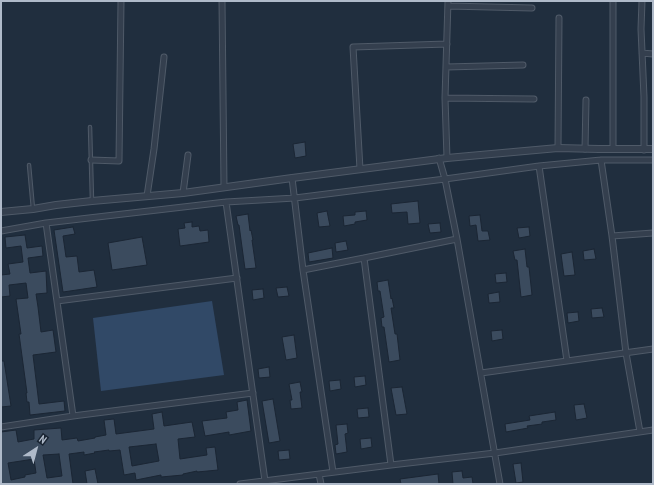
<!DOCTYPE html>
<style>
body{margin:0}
#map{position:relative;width:654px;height:485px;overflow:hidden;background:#202e3e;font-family:"PT Sans Narrow",sans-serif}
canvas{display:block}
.frame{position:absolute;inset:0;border:2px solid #afbac9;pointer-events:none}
.north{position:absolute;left:16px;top:429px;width:40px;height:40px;-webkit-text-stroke:3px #192432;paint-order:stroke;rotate:36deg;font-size:11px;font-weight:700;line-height:16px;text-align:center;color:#afbac9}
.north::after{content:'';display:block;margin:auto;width:14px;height:18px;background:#afbac9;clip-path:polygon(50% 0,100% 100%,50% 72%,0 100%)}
</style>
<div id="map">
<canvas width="654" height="485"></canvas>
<div class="frame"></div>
<div class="north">N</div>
</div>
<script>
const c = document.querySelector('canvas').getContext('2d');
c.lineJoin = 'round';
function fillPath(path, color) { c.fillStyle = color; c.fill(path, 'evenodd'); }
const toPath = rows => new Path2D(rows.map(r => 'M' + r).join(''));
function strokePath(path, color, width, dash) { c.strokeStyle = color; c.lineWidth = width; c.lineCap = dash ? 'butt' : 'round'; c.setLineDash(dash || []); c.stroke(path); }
const water = toPath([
 [212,301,224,375,101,391,93,318]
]);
const building = toPath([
 [305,142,306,156,295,158,293,144,305,142],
 [418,201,420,223,408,224,407,212,392,213,391,204,418,201],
 [327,211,330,226,319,227,317,213,327,211],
 [366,211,367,220,355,222,355,224,344,226,343,216,355,215,355,212,366,211],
 [248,214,250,231,251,230,253,240,252,240,256,268,245,269,239,225,238,225,236,216,248,214],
 [480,215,482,231,488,231,490,240,478,241,476,225,470,226,469,216,480,215],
 [192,222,192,227,199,226,200,231,208,230,209,242,180,246,178,229,185,228,184,223,192,222],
 [440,223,441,232,430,233,428,224,440,223],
 [73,227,75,234,63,236,66,257,77,256,79,272,94,270,97,287,63,292,54,230,73,227],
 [529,227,530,236,519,238,517,228,529,227],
 [25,235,27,248,42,246,43,256,28,258,30,273,46,271,47,293,36,294,38,307,41,332,53,330,56,352,33,355,39,404,64,401,65,411,30,415,29,402,27,402,26,393,27,393,19,334,21,334,16,299,28,298,26,283,9,285,10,296,1,297,1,275,10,274,8,264,23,262,21,246,6,248,5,237,25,235],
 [142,237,147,265,112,270,108,243,142,237],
 [346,241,348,250,336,252,335,243,346,241],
 [332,248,333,258,309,262,308,253,332,248],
 [525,249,527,267,529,267,532,295,521,297,517,260,515,260,513,251,525,249],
 [594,249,596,259,584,260,583,251,594,249],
 [572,252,575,275,564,276,561,254,572,252],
 [506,273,507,282,496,283,495,274,506,273],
 [388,280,391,299,392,298,394,308,391,308,395,334,397,334,400,360,389,362,384,327,382,327,381,318,384,317,380,291,378,291,377,282,388,280],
 [287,287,289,296,278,297,276,288,287,287],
 [263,289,264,298,253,300,252,290,263,289],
 [499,292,500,302,489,303,488,294,499,292],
 [602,308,604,317,592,318,591,309,602,308],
 [578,312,579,321,568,323,567,313,578,312],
 [502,330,503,339,492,341,491,331,502,330],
 [294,335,297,358,286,360,282,337,294,335],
 [1,361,4,361,11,406,1,407,1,361],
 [269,367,270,377,259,378,258,369,269,367],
 [365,376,366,385,355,387,354,377,365,376],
 [340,380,341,389,330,391,329,381,340,380],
 [300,382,302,392,300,392,302,408,291,409,290,400,292,400,289,384,300,382],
 [402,387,407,414,396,415,391,388,402,387],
 [273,399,280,441,269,443,262,401,273,399],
 [247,400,251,431,229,435,229,432,205,436,202,421,227,418,226,412,238,410,237,402,247,400],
 [584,404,587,418,576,420,574,405,584,404],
 [368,408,369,417,358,418,357,409,368,408],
 [162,412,164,426,192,422,195,437,178,439,180,459,207,455,206,448,215,447,218,470,197,472,197,471,183,474,183,475,161,477,161,475,136,480,135,473,124,475,120,450,109,451,109,450,94,452,95,453,84,455,84,452,69,454,73,484,1,484,1,432,16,430,18,442,34,439,34,430,61,428,62,440,77,438,78,441,95,438,95,437,106,435,104,420,114,419,116,434,154,429,152,414,162,412],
 [156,444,159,461,132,466,129,447,156,444],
 [59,454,62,476,47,478,43,455,59,454],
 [34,459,36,473,25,475,25,477,11,480,8,463,34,459],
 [555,412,556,420,542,422,542,424,527,426,528,428,506,432,505,424,530,420,529,416,555,412],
 [347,424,348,433,345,434,347,452,336,454,335,445,338,444,336,425,347,424],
 [371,438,372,447,361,449,360,439,371,438],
 [289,450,290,459,279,460,278,451,289,450],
 [521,463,523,482,516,483,513,464,521,463],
 [95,469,98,484,87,484,85,471,95,469],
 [462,471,463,478,472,477,473,484,453,484,452,472,462,471],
 [438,474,439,484,401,484,400,479,438,474]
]);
const service = toPath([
 [90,127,92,201],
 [29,165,33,209]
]);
const minor = toPath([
 [222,1,224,187],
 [613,1,613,149],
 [642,1,641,29,644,97,644,150],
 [448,6,532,8],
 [642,53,653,54],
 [446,67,523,65],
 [445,98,534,99],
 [558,148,559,18],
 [585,149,586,100],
 [439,158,445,179,457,239,500,484],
 [447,158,445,98,448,1],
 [91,160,119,161,121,1],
 [601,160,612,236,626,353,640,432],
 [539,166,567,361],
 [360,169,353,47,447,44],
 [292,178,303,270,333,472],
 [183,193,188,155],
 [147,196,154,149,164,57],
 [226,202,265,481],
 [46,223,73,416],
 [1,231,46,223,226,202,295,198,445,179,539,166,601,160,653,160],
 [612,236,653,233],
 [303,270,364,258],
 [57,301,237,278],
 [481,373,653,349],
 [1,427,73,416,253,393],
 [391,465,364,258,457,239],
 [319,474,321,484],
 [240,484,391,465,495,453,653,430]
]);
const tertiary = toPath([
 [1,212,33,209,56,205,92,201,183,193,292,178,447,158,558,148,599,149,653,149]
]);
fillPath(water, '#314967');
fillPath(building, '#3b4b5e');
strokePath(building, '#1b2634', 1);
strokePath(service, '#4f5a68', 4.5);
strokePath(minor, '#4f5a68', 7);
strokePath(tertiary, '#4f5a68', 8);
strokePath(service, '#343f4e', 2.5);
strokePath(minor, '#343f4e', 5);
strokePath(tertiary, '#343f4e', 6);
</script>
